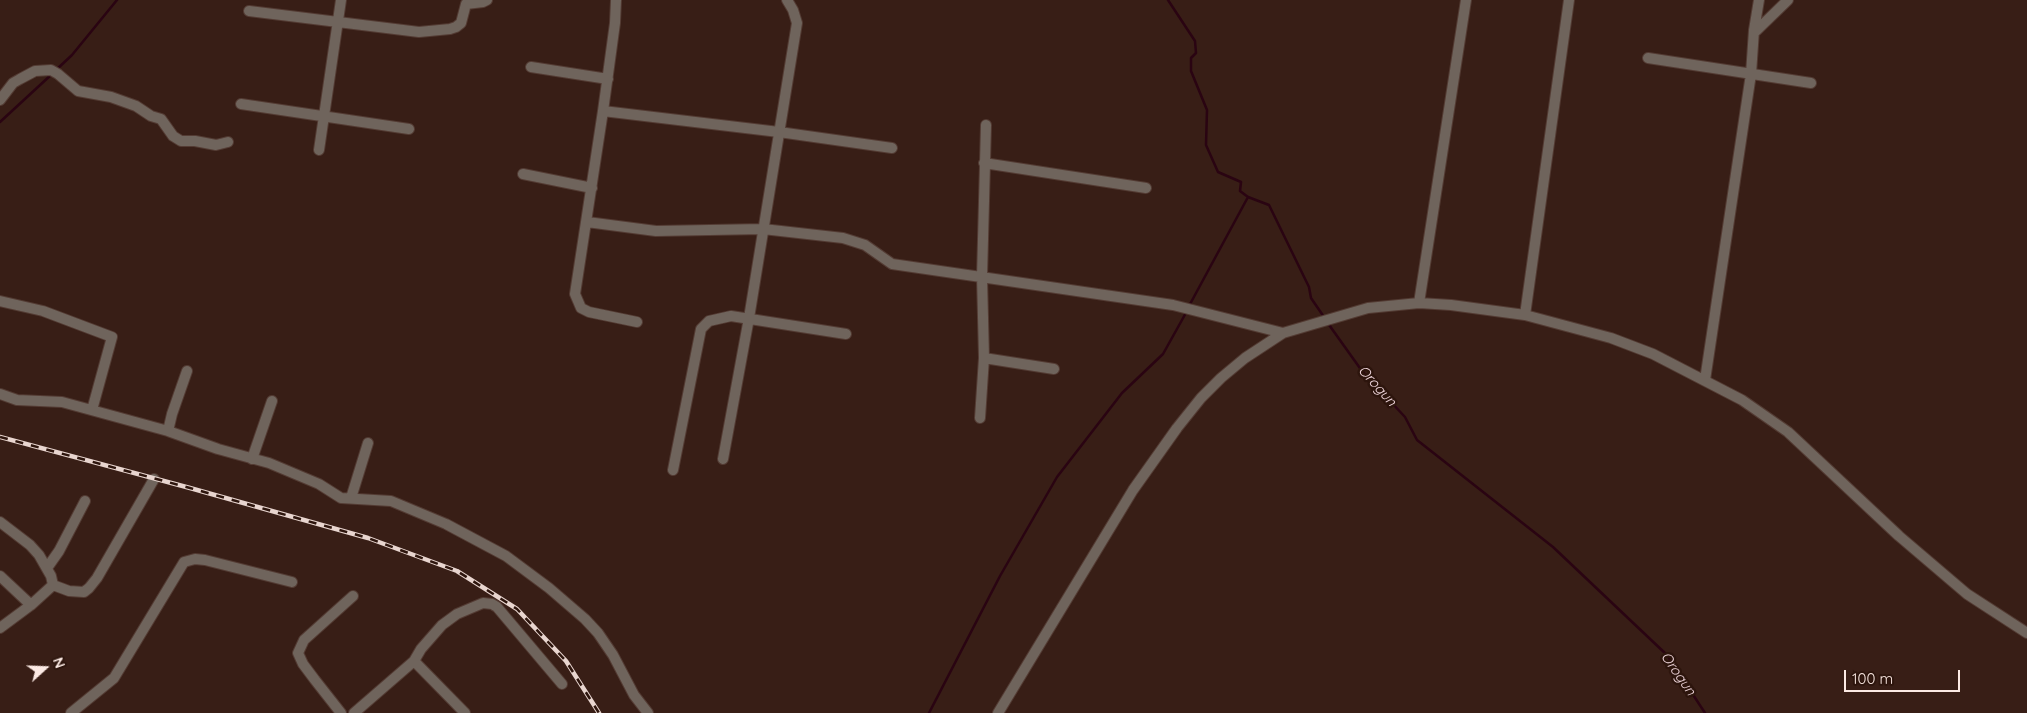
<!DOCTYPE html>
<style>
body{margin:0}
#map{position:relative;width:2027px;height:713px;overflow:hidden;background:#381e16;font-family:Quicksand,sans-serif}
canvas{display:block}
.north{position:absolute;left:20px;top:643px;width:50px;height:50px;-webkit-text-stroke:4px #2d150d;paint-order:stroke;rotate:70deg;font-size:14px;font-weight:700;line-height:20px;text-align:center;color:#fceae4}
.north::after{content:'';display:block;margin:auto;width:18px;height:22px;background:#fceae4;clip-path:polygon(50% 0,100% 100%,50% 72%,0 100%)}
.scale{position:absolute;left:1844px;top:670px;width:116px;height:22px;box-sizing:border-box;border:2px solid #fceae4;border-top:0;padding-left:6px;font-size:15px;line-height:18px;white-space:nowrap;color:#fceae4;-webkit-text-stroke:4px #2d150d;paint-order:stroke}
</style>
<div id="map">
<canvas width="2027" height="713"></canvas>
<div class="north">N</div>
<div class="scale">100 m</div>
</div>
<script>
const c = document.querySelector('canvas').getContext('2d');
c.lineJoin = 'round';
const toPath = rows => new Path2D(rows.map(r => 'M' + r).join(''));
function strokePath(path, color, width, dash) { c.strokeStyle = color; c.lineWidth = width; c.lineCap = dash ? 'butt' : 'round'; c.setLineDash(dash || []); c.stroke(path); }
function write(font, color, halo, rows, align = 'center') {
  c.font = font + ' Quicksand,sans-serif'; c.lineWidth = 5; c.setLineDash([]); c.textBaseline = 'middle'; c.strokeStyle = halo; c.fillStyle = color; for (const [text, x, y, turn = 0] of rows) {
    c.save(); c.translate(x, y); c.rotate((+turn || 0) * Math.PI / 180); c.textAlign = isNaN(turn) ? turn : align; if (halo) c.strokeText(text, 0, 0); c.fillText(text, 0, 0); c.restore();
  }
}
const stream = toPath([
 [1168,0,1195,41,1196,53,1191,58,1191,71,1207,110,1206,145,1218,172,1241,182,1240,191,1248,197,1269,205,1309,287,1311,298,1324,317],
 [56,70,72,55,117,0],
 [0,122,52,74],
 [1189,306,1248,197],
 [1327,322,1362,371,1405,417,1417,440,1553,547,1667,655,1705,713],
 [929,713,1000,576,1057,477,1122,393,1163,354,1187,311]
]);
const minor = toPath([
 [616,0,615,23,603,111,575,294,581,308,589,312,637,322],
 [249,11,419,32,450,29,456,27,461,23,466,4,483,2,487,0],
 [1754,30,1756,31,1788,0],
 [1648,58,1811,83],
 [531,67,608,79],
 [0,100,13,83,20,79,35,71,51,70,58,74,78,91,111,97,136,106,151,116,161,119,173,136,181,141,195,141,216,145,228,142],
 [241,104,409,129],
 [603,111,779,132,892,148],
 [319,150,341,0],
 [984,163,1146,188],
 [523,174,592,188],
 [587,222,656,231,763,229,843,238,865,245,892,264,1173,305,1283,333],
 [0,301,43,311,112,337,92,410],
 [1419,303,1466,0],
 [1525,315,1569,0],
 [984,358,1054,369],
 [1705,380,1751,74,1754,30,1759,0],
 [0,394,17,400,62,402,168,431,218,449,269,463,319,484,341,498,391,501,446,524,506,556,549,588,585,619,598,633,613,655,634,695,648,713],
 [980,418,984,358,982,277,986,125],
 [168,431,172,414,187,371],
 [252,459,272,401],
 [723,459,749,318,797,23,793,10,787,0],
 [673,470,701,329,709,321,731,316,846,334],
 [351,498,368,443],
 [0,522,30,545,39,555,51,576,53,585],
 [47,568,59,551,85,501],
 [0,576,31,605],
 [53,585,69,591,84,592,89,588,97,578,154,479],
 [0,628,31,605,53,585],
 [414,661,465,713],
 [71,713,114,678,184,562,195,559,205,560,292,582],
 [341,713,315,680,303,664,298,653,304,640,353,596],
 [354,713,414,661,421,649,442,625,457,614,483,603,492,604,497,607,562,684],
 [998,713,1133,490,1177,428,1201,398,1221,378,1245,358,1283,333,1368,308,1419,303,1451,305,1525,315,1611,338,1653,354,1742,400,1788,432,1899,536,1967,594,2027,633]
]);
const rail = toPath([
 [0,437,190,488,368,538,457,571,517,609,566,661,599,713]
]);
const waterNames = [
 ["Orogun",1377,386,48],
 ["Orogun",1678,674,55]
];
strokePath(stream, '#2a0412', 2.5);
strokePath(minor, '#533b33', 12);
strokePath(minor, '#6f645c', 10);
strokePath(rail, '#e8d5cf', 4.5);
strokePath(rail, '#2d150d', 2.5, [8]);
write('italic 14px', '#f2d9df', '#2d150d', waterNames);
</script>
